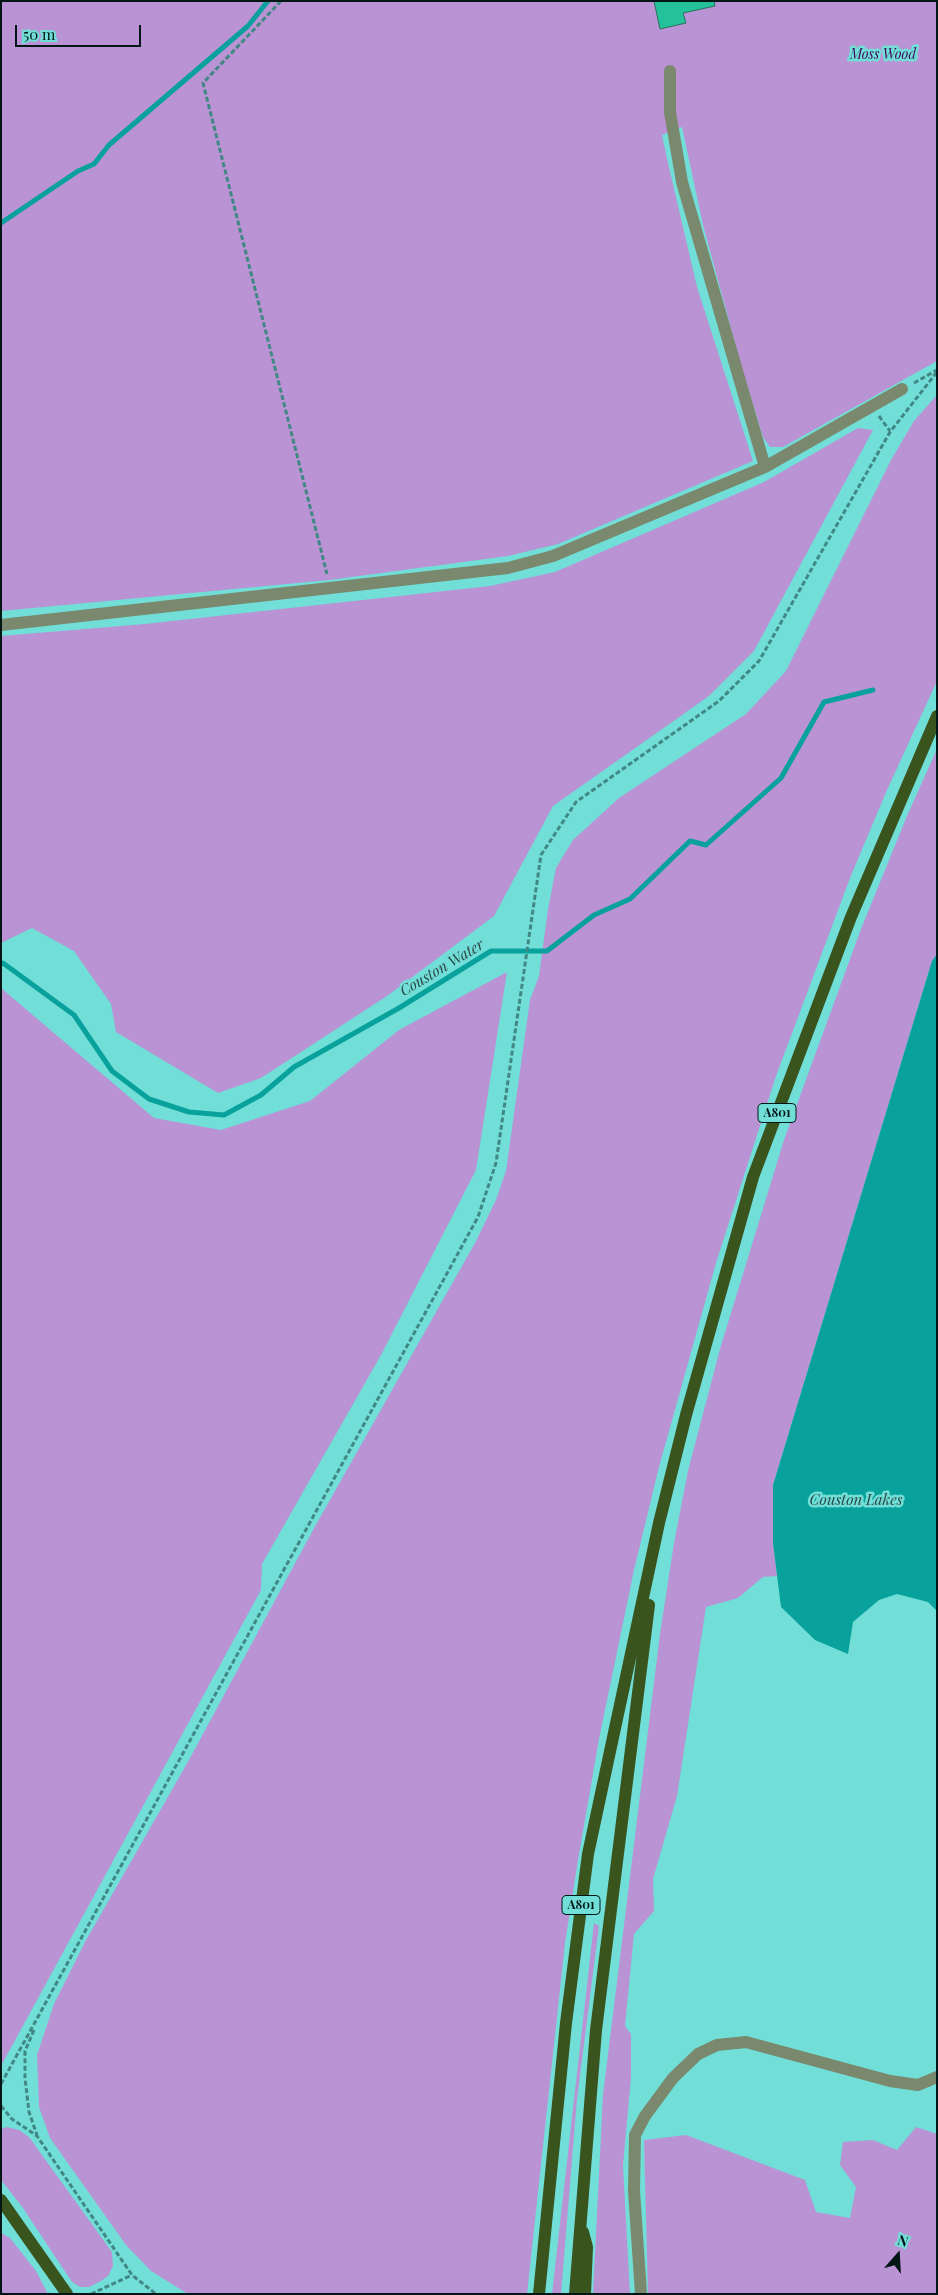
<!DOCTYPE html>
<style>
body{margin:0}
#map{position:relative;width:938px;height:2295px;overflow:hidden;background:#71ded8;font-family:"Playfair Display",serif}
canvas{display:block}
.frame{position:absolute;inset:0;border:2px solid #011615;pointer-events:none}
.north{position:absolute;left:873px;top:2230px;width:50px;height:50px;-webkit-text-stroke:4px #71ded8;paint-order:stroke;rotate:19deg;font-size:14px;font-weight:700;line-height:20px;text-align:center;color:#011615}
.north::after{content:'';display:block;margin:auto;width:18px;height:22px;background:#011615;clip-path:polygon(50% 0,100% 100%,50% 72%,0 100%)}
.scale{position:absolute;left:15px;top:25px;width:126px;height:22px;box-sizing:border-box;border:2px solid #011615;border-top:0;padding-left:6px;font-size:15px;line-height:18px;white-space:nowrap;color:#011615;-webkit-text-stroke:4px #71ded8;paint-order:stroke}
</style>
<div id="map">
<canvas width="938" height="2295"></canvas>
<div class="frame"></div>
<div class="north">N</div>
<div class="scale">50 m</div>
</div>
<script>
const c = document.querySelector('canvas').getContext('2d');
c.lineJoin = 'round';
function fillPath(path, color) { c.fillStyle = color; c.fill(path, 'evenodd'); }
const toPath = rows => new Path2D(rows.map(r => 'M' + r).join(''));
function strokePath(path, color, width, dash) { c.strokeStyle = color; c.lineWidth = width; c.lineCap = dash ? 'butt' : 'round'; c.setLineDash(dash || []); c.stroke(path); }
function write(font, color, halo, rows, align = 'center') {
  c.font = font + ' "Playfair Display",serif'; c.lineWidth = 5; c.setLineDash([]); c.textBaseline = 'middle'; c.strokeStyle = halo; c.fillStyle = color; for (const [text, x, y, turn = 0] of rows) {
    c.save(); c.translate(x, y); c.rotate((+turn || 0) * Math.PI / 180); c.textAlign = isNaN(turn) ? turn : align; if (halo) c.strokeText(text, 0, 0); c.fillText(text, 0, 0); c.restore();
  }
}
const green = toPath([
 [1,1,937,1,937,361,783,447,770,447,763,437,741,365,703,225,682,127,662,135,668,163,697,287,753,461,558,544,508,556,329,580,1,611],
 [937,395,937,681,887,790,850,878,776,1076,716,1263,659,1467,634,1570,599,1739,578,1860,565,1943,527,2294,188,2294,151,2271,126,2245,50,2138,39,2107,37,2055,54,2004,85,1942,189,1760,313,1530,475,1243,496,1200,506,1171,530,1000,539,976,548,909,556,868,573,840,619,798,746,714,786,671,891,460,914,421],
 [858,428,873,430,754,651,709,696,553,806,494,916,387,996,261,1078,218,1093,116,1032,111,1004,74,951,32,928,1,943,1,636,145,624,490,586,555,572,764,482],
 [937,749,937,954,932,961,773,1485,773,1542,777,1576,763,1577,738,1598,706,1607,677,1796,653,1879,654,1911,634,1934,625,2026,631,2034,631,2077,623,2166,630,2294,593,2294,603,2095,660,1634,674,1543,688,1471,720,1349,784,1140,861,929,907,816],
 [507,972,476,1170,381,1355,262,1564,261,1590,1,2066,1,988,154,1118,221,1130,310,1101,399,1030],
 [594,1923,599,1926,577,2099,561,2294,552,2294],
 [7,2127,19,2130,29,2137,112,2252,113,2266,108,2276,101,2281,89,2287,80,2287,72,2282,23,2208,1,2180,1,2129],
 [916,2127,937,2134,937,2294,648,2294,644,2140,686,2135,805,2180,816,2212,850,2218,856,2187,840,2165,843,2142,873,2140,897,2150],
 [1,2233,10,2238,36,2271,48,2294,1,2294]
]);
const water = toPath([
 [937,954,937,1611,928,1602,897,1594,879,1600,853,1622,848,1654,815,1640,781,1607,773,1543,773,1485,932,961]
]);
const stream = toPath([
 [1,223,78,171,94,164,109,145,248,26,268,1],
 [1,964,3,963,74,1015,112,1071,149,1099,189,1112,224,1115,261,1095,294,1067,399,1008,491,951,547,951,594,915,630,899,690,841,706,845,781,778,824,702,873,690]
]);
const building = toPath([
 [654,1,714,1,715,6,683,13,686,23,660,29,654,1]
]);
const path = toPath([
 [281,1,203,83,327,574],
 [914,383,937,370],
 [879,416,890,431],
 [34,2030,25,2051,25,2078,29,2112,37,2135],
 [1,2084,478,1217,496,1163,541,855,576,802,719,701,759,661,890,432,937,372],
 [1,2106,12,2119,37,2136,132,2275,156,2294],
 [91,2294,132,2275]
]);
const minor = toPath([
 [670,71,670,112,682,182,765,467],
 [1,625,508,568,553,556,765,467,902,389],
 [641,2294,634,2191,635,2135,645,2116,673,2078,698,2054,717,2045,746,2042,890,2081,918,2085,937,2077]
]);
const major = toPath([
 [1,2200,67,2294],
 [583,2232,587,2247,585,2294],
 [539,2294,566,2023,588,1854,659,1523,686,1415,753,1177,851,917,937,716],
 [575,2294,596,2030,649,1605]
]);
const shields = [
 [777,1113,38],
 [581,1905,38]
];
const shieldNames = [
 ["A801",777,1113],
 ["A801",581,1905]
];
const parkNames = [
 ["Moss Wood",883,55]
];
const waterNames = [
 ["Couston Water",442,968,-31],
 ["Couston Lakes",856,1500]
];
fillPath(green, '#b993d4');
fillPath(water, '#09a19b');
strokePath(stream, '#09a19b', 5);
fillPath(building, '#23c29a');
strokePath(building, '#29735d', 1);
strokePath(path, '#418884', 3, [5, 2.5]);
strokePath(minor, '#7a896d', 12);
strokePath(major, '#3a541e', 12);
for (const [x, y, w] of shields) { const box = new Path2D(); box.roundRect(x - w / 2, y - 9.5, w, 19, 4); c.fillStyle = '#71ded8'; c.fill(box); strokePath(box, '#011615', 1); }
write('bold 12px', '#011615', null, shieldNames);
write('italic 14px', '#3e0758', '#71ded8', parkNames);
write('italic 15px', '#2b4644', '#71ded8', waterNames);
</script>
